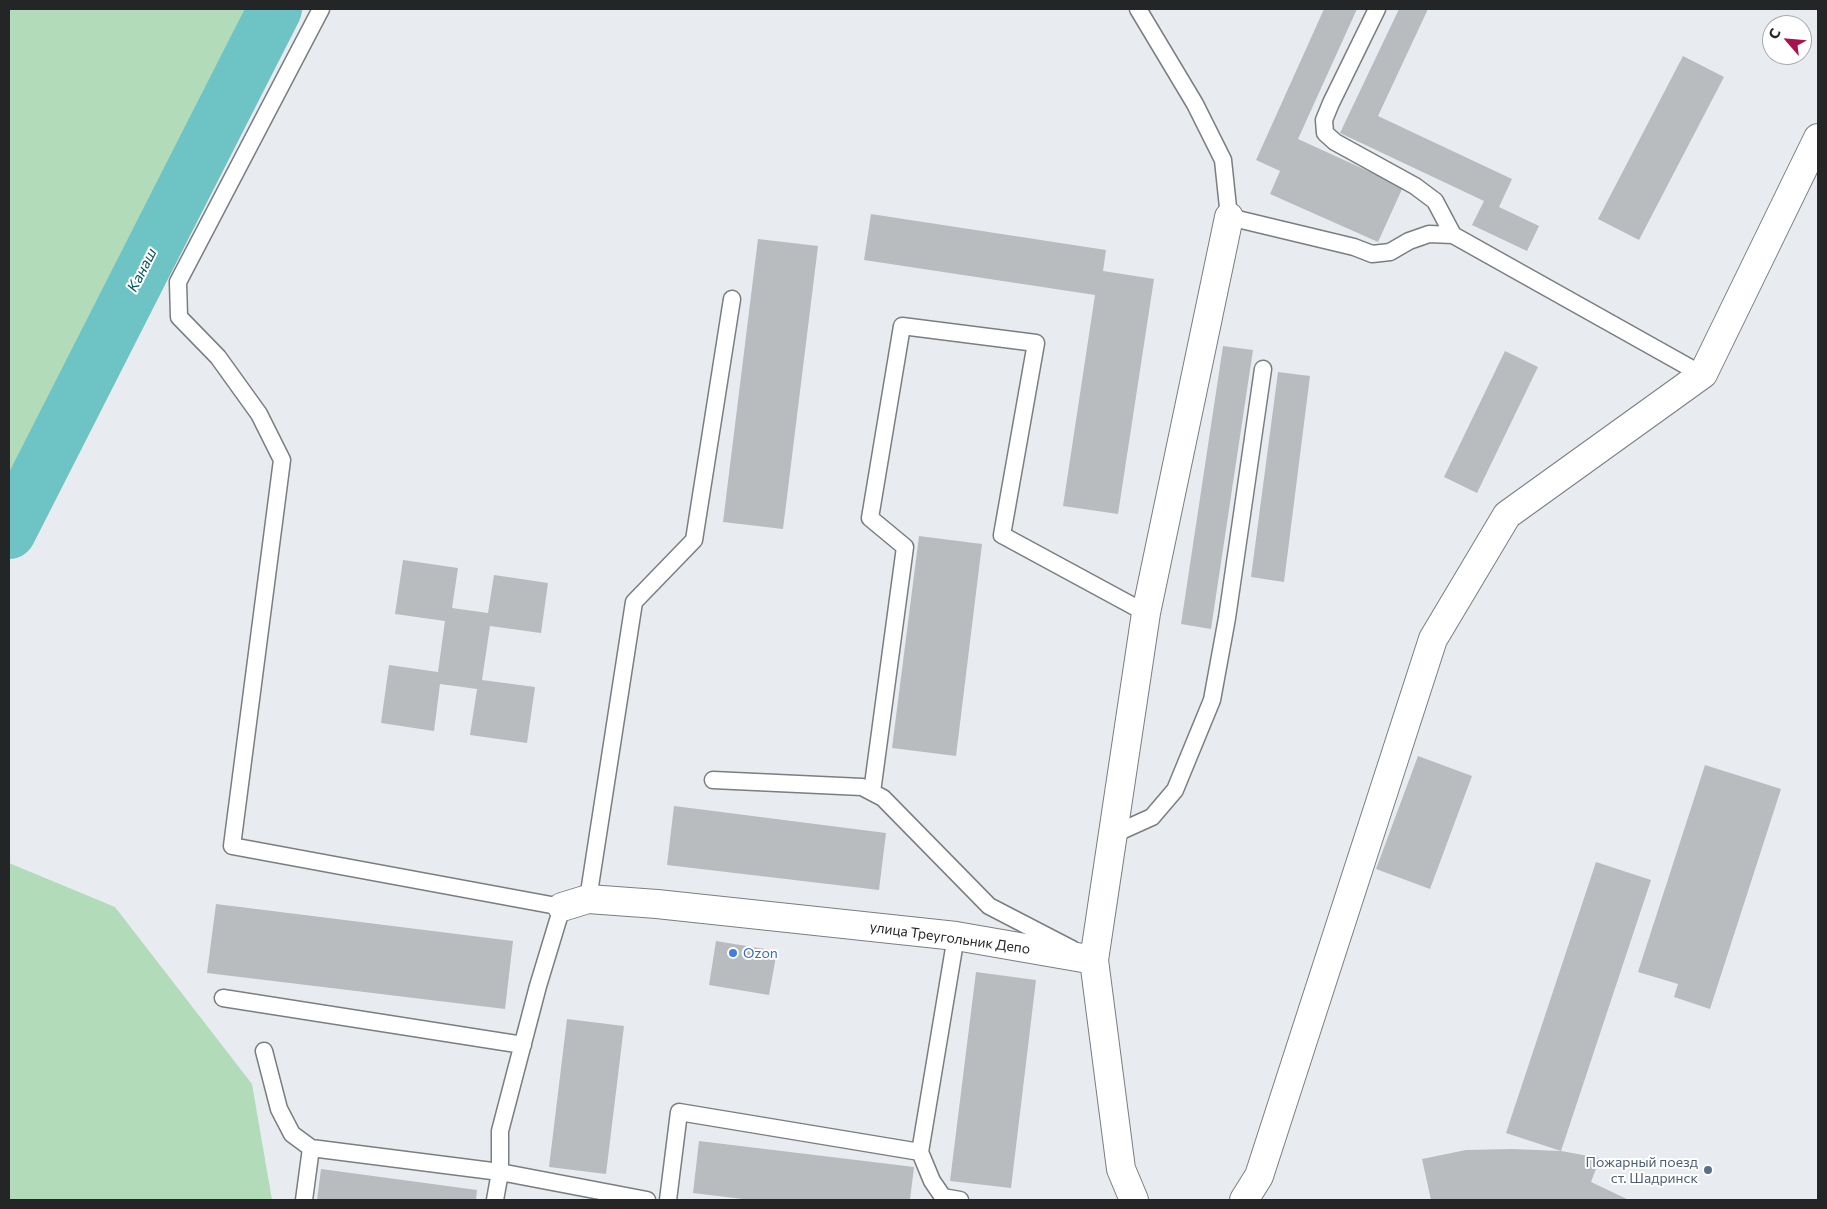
<!DOCTYPE html>
<meta charset="utf-8">
<style>
body{margin:0}
#map{position:relative;width:1827px;height:1209px;overflow:hidden;background:#e8ecf0;font-family:Commissioner,sans-serif}
canvas{display:block}
.frame{position:absolute;inset:0;border:10px solid #242527;pointer-events:none}
.north{position:absolute;left:1762px;top:15px;width:50px;height:50px;box-sizing:border-box;background:#fff;border:1px solid #a7a8a9;border-radius:50%;rotate:297deg;font-size:14px;font-weight:700;line-height:20px;text-align:center;color:#242527}
.north::after{content:'';display:block;margin:auto;width:18px;height:22px;background:#a7134d;clip-path:polygon(50% 0,100% 100%,50% 72%,0 100%)}
</style>
<div id="map">
<canvas width="1827" height="1209"></canvas>
<div class="frame"></div>
<div class="north">С</div>
</div>
<script>
const c = document.querySelector('canvas').getContext('2d');
c.lineJoin = 'round';
function fillPath(path, color) { c.fillStyle = color; c.fill(path, 'evenodd'); }
const toPath = rows => new Path2D(rows.map(r => 'M' + r).join(''));
function strokePath(path, color, width, dash) { c.strokeStyle = color; c.lineWidth = width; c.lineCap = dash ? 'butt' : 'round'; c.setLineDash(dash || []); c.stroke(path); }
function write(font, color, halo, rows, align = 'center') {
  c.font = font + ' Commissioner,sans-serif'; c.lineWidth = 4; c.setLineDash([]); c.textBaseline = 'middle'; c.strokeStyle = halo; c.fillStyle = color; for (const [text, x, y, turn = 0] of rows) {
    c.save(); c.translate(x, y); c.rotate((+turn || 0) * Math.PI / 180); c.textAlign = isNaN(turn) ? turn : align; if (halo) c.strokeText(text, 0, 0); c.fillText(text, 0, 0); c.restore();
  }
}
const green = toPath([
 [9,9,265,9,9,499],
 [9,863,115,907,252,1084,272,1200,9,1200]
]);
const river = toPath([
 [9,532,275,9]
]);
const building = toPath([
 [1324,9,1357,9,1298,139,1403,187,1378,242,1270,194,1280,171,1256,160],
 [1399,9,1428,9,1378,116,1512,179,1499,207,1539,226,1527,251,1472,225,1484,201,1340,133],
 [1683,56,1724,77,1639,240,1598,219],
 [871,214,1106,250,1103,271,1154,279,1118,514,1063,506,1095,295,864,260],
 [758,239,818,246,783,529,723,522],
 [1223,346,1253,350,1211,629,1181,624],
 [1505,351,1538,367,1477,493,1444,477],
 [1278,372,1310,376,1284,582,1251,577],
 [919,536,982,544,956,756,892,748],
 [403,560,458,568,452,608,488,613,494,575,548,583,541,633,490,626,482,680,535,687,527,743,470,735,477,689,440,684,434,731,381,723,389,665,438,672,445,621,395,614],
 [1418,756,1472,776,1430,889,1376,869],
 [1705,765,1781,789,1710,1009,1674,997,1678,984,1638,972],
 [674,806,886,833,879,890,667,865],
 [1596,862,1651,880,1561,1151,1506,1133],
 [216,904,513,941,505,1009,207,973],
 [716,941,777,951,769,995,709,985],
 [976,972,1036,980,1011,1188,950,1181],
 [567,1019,624,1026,606,1174,549,1167],
 [699,1141,914,1167,910,1200,751,1200,693,1193],
 [1512,1149,1561,1151,1600,1158,1591,1182,1629,1200,1431,1200,1422,1159,1466,1150],
 [321,1169,477,1190,476,1200,317,1200]
]);
const lane = toPath([
 [321,9,178,282,179,317,218,357,259,414,282,460,232,846,562,907,538,986,500,1131,500,1172,495,1200],
 [1138,9,1195,104,1223,160,1229,217,1354,247,1372,254,1390,252,1409,241,1429,234,1453,235],
 [1377,9,1331,103,1324,120,1325,133,1335,142,1415,186,1435,201,1453,235,1694,370],
 [713,780,862,787,883,798,989,906,1072,949],
 [872,792,905,547,870,518,902,326,1036,343,1002,535,1146,613],
 [1112,835,1152,817,1175,790,1212,700,1227,618,1263,369],
 [588,899,634,602,694,540,732,299],
 [223,998,523,1045],
 [264,1051,279,1109,292,1134,311,1148,500,1172,647,1200],
 [920,1152,932,1181,943,1197,960,1200],
 [304,1200,311,1148],
 [668,1200,679,1112,920,1152,956,936]
]);
const street = toPath([
 [562,907,588,899,657,904,956,936,1094,960],
 [1134,1200,1121,1169,1094,960,1146,613,1229,217],
 [1244,1200,1259,1176,1433,639,1507,515,1703,374,1818,138]
]);
const markers = [
 [733,953,5,"#3f7fe0"],
 [1708,1170,5,"#5c6f8a"]
];
const streetNames = [
 ["улица Треугольник Депо",950,938,8]
];
const shopNames = [
 ["Ozon",743,953]
];
const serviceNames = [
 ["Пожарный поезд",1698,1162],
 ["ст. Шадринск",1698,1178]
];
const waterNames = [
 ["Канаш",142,270,-63]
];
fillPath(green, '#b2dbb9');
strokePath(river, '#6ec4c4', 54);
fillPath(building, '#b8bcbf');
strokePath(lane, '#7a7e81', 19);
strokePath(street, '#7a7e81', 30);
strokePath(lane, '#fff', 16);
strokePath(street, '#fff', 28);
for (const [x, y, r, color] of markers) { const dot = new Path2D(); dot.arc(x, y, r, 0, 2 * Math.PI); c.fillStyle = color; c.fill(dot); strokePath(dot, '#fff', 2); }
write('14px', '#242527', '#fff', streetNames);
write('14px', '#366cbe', '#fff', shopNames, 'left');
write('14px', '#4e5e75', '#fff', serviceNames, 'right');
write('italic 15px', '#045456', '#fff', waterNames);
</script>
